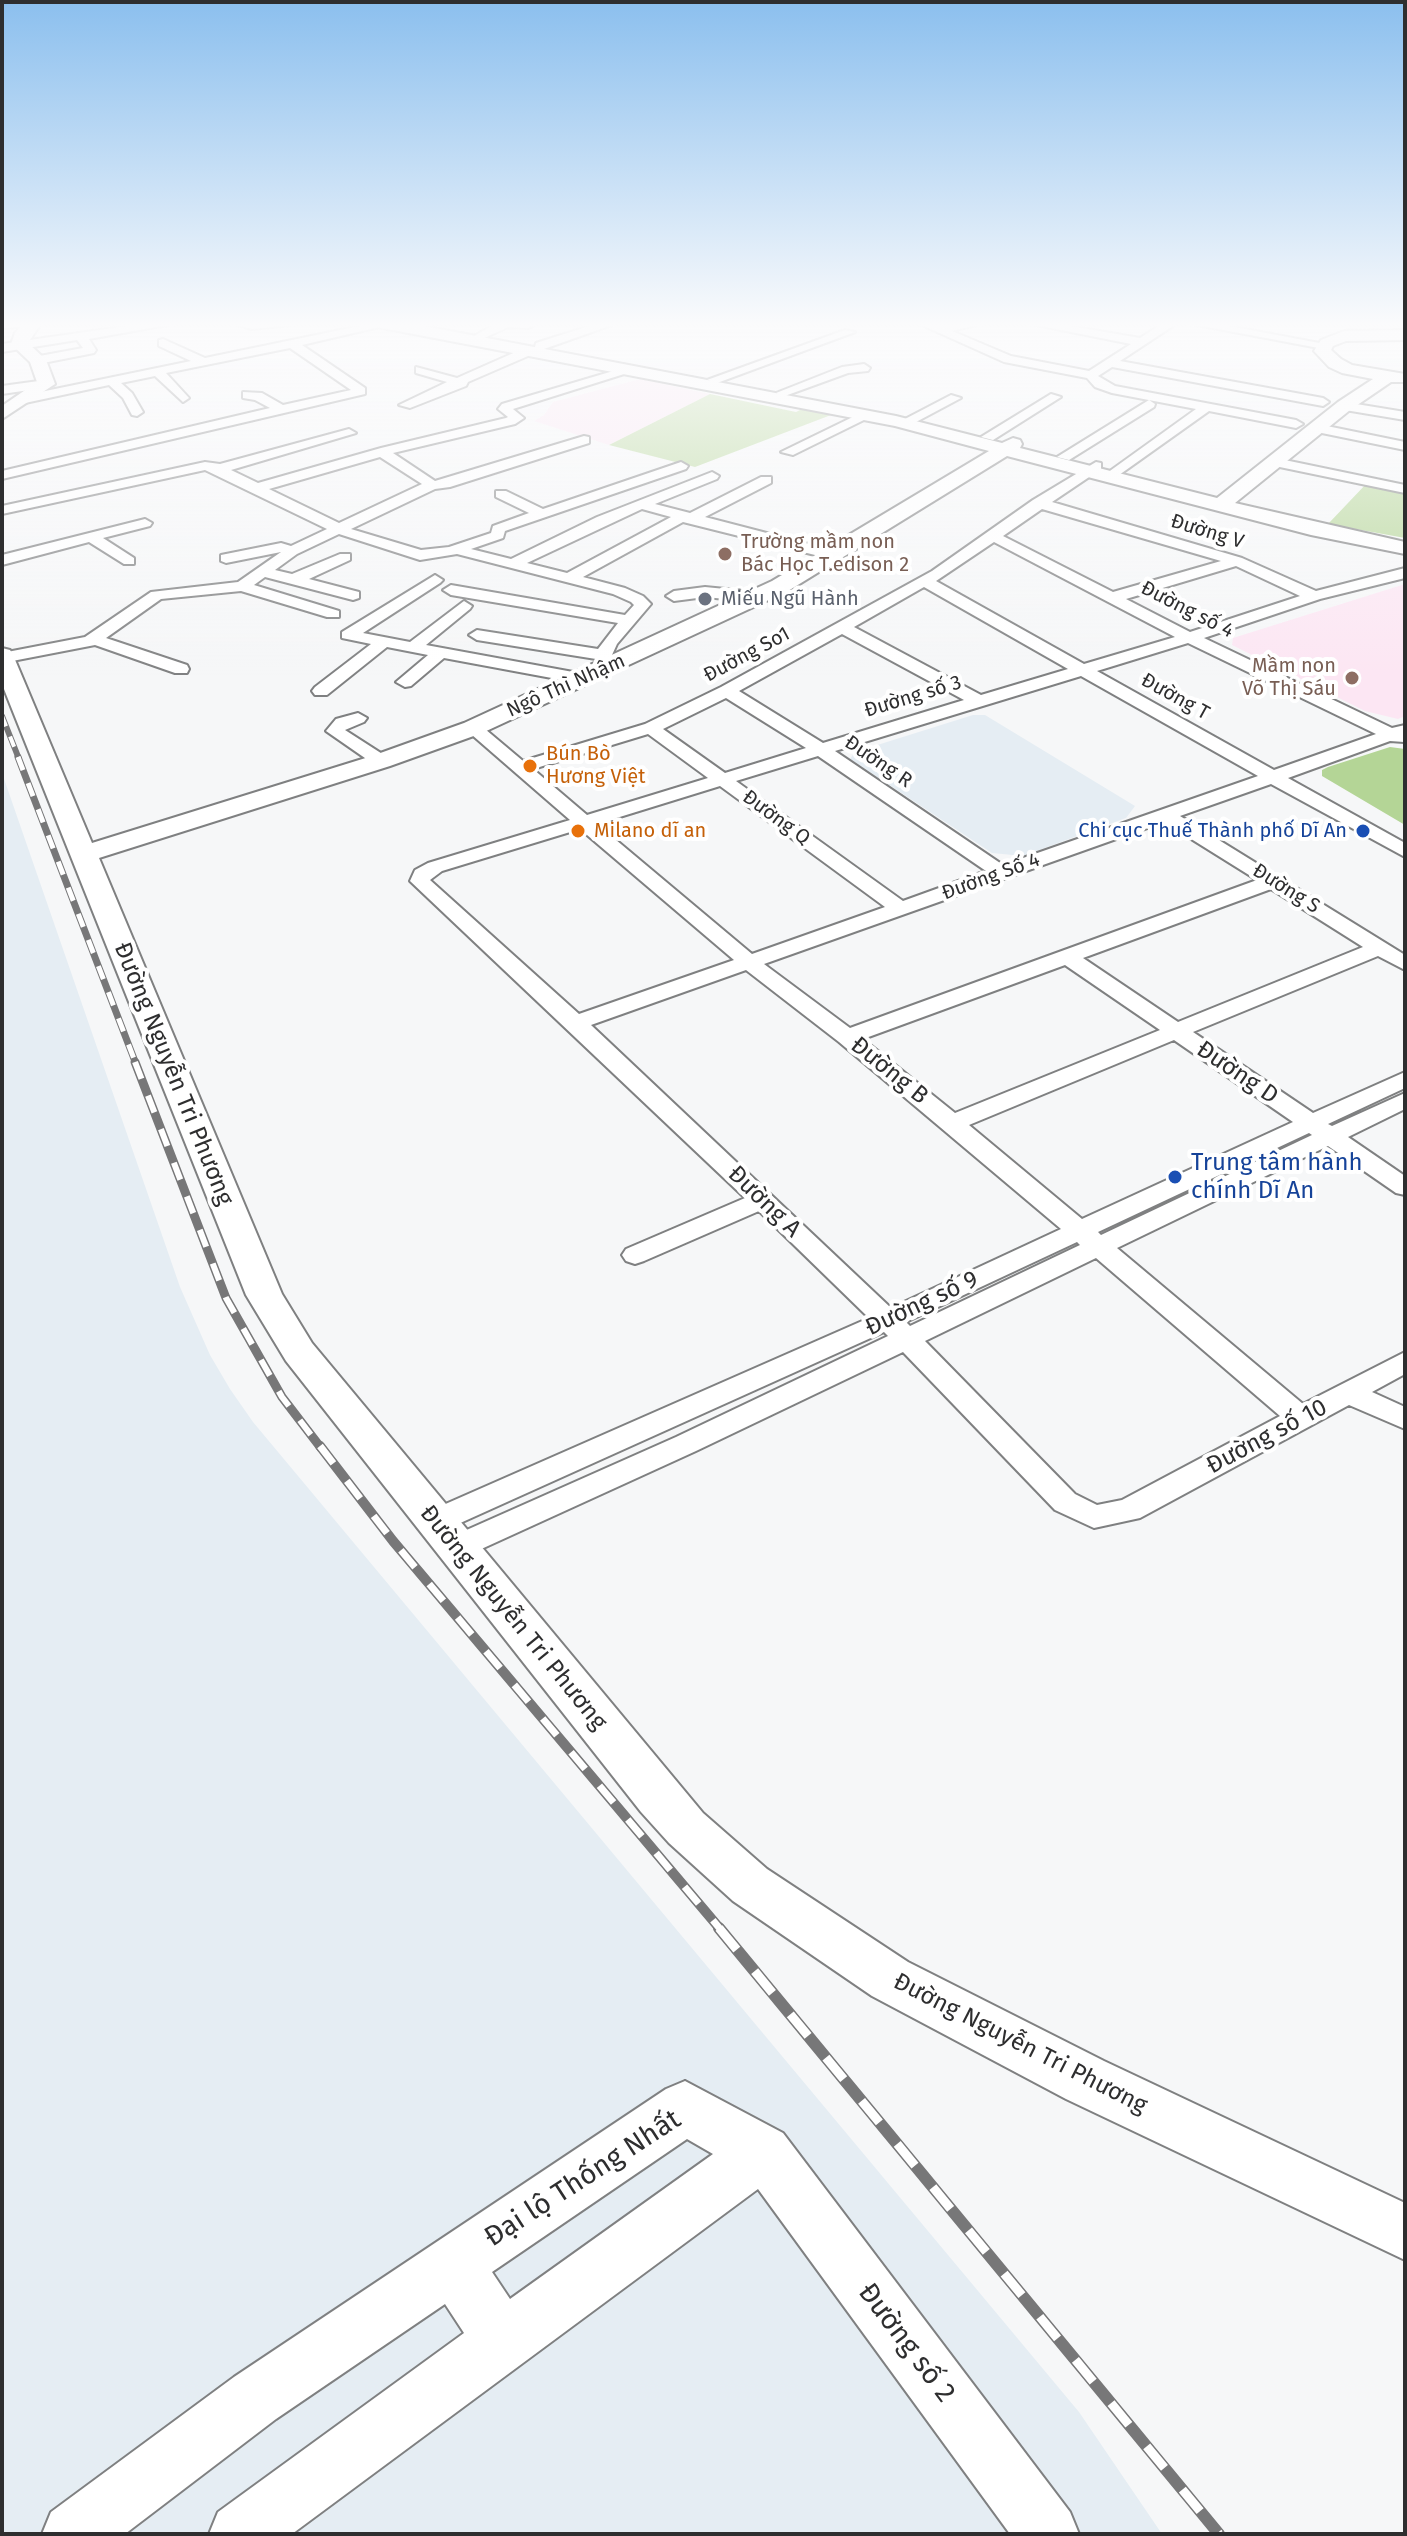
<!DOCTYPE html>
<meta charset="utf-8">
<style>
body{margin:0}
#map{position:relative;width:1407px;height:2536px;overflow:hidden;background:#f6f7f8;font-family:"Fira Sans",sans-serif}
canvas{display:block}
.frame{position:absolute;inset:0;border:4px solid #2e2e2f;pointer-events:none}
</style>
<div id="map">
<canvas width="1407" height="2536"></canvas>
<div class="frame"></div>
</div>
<script>
const c = document.querySelector('canvas').getContext('2d');
c.lineJoin = 'round';
function fillPath(path, color) { c.fillStyle = color; c.fill(path, 'evenodd'); }
const toPath = rows => new Path2D(rows.map(r => 'M' + r).join(''));
function strokePath(path, color, width, dash) { c.strokeStyle = color; c.lineWidth = width; c.lineCap = dash ? 'butt' : 'round'; c.setLineDash(dash || []); c.stroke(path); }
function write(font, color, halo, rows, align = 'center') {
  c.font = font + ' "Fira Sans",sans-serif'; c.lineWidth = 8; c.setLineDash([]); c.textBaseline = 'middle'; c.strokeStyle = halo; c.fillStyle = color; for (const [text, x, y, turn = 0] of rows) {
    c.save(); c.translate(x, y); c.rotate((+turn || 0) * Math.PI / 180); c.textAlign = isNaN(turn) ? turn : align; if (halo) c.strokeText(text, 0, 0); c.fillText(text, 0, 0); c.restore();
  }
}
const built = toPath([
 [973,715,985,715,1135,806,1126,818,1023,856,992,853,850,759,855,752],
 [2,773,180,1287,210,1355,230,1389,253,1422,1079,2412,1162,2534,2,2534]
]);
const education = toPath([
 [640,379,710,394,609,445,534,421,544,415,553,402],
 [1405,584,1405,716,1398,719,1365,711,1232,645,1233,638]
]);
const green = toPath([
 [710,394,796,412,802,409,831,415,695,467,609,445],
 [1367,483,1405,491,1405,538,1328,524],
 [1390,747,1405,749,1405,825,1322,776,1322,770,1328,767]
]);
const street = toPath([
 [2,322,38,322,39,323,33,326,2,328,2,322],
 [155,322,184,322,89,339,96,350,94,353,38,364,34,363,34,357,83,348,77,340,2,352,2,344,155,322],
 [228,322,252,323,297,322,291,325,252,329,228,322],
 [379,322,392,324,302,345,365,388,365,394,2,479,2,471,270,408,255,400,243,398,243,392,262,393,283,405,351,390,290,348,166,373,189,398,183,402,155,376,121,383,132,393,143,412,137,416,132,415,123,398,109,385,25,403,21,402,21,396,191,361,159,346,159,340,163,339,205,358,379,322],
 [420,322,435,322,423,328,417,325,420,322],
 [499,322,530,322,534,325,528,328,508,327,480,340,474,336,499,322],
 [602,322,620,322,544,349,536,349,535,353,468,382,466,386,410,408,399,405,447,382,416,373,416,367,457,378,527,347,535,347,536,343,602,322],
 [915,322,931,322,940,326,988,322,952,331,1011,356,1089,371,1131,344,1021,322,1047,322,1140,338,1165,322,1179,322,1120,361,1323,398,1329,402,1323,406,1112,367,1098,376,1115,386,1296,420,1303,424,1296,428,1209,411,1112,480,1107,479,1107,473,1196,409,1112,393,1095,387,1087,378,1004,362,915,322],
 [1181,322,1208,322,1330,345,1324,349,1181,322],
 [845,330,855,332,717,383,707,380,845,330],
 [864,364,870,368,868,371,848,373,782,397,776,393,842,367,864,364],
 [630,366,640,369,513,409,524,418,515,424,393,453,435,481,584,436,589,437,589,443,450,487,435,489,351,529,421,550,449,547,491,533,493,526,529,513,496,497,496,491,506,491,543,509,681,462,688,466,686,469,505,531,503,538,471,549,511,559,597,517,712,472,719,476,717,479,655,504,690,513,761,477,771,477,771,483,705,517,836,551,836,557,831,559,683,522,583,577,625,588,643,596,651,604,617,644,612,655,612,669,604,674,596,669,596,659,477,640,469,635,477,630,598,649,618,623,451,595,443,590,451,585,625,615,634,605,631,602,613,594,457,554,420,560,339,534,297,554,275,570,292,574,340,554,350,554,350,560,309,579,359,592,359,598,353,600,265,577,254,585,339,611,339,617,327,617,241,591,161,599,106,638,187,665,189,669,187,673,175,673,95,645,2,663,2,653,85,637,151,592,238,582,281,552,226,563,221,561,221,555,281,543,291,546,327,529,205,470,2,514,2,506,205,462,220,464,349,429,356,433,231,470,258,483,381,448,506,418,508,417,498,409,502,404,630,366],
 [380,457,422,484,339,523,269,489,380,457],
 [642,509,671,517,567,573,527,563,642,509],
 [46,380,50,381,50,387,2,394,2,386,46,380],
 [1051,394,1061,397,993,440,981,437,1051,394],
 [951,395,961,398,916,422,905,419,951,395],
 [1149,400,1155,404,1154,407,1069,460,1057,457,1149,400],
 [1344,402,1405,412,1405,420,1339,409,1338,406,1344,402],
 [861,413,872,416,793,455,781,452,861,413],
 [1317,424,1405,442,1405,450,1312,431,1312,425,1317,424],
 [1275,458,1405,485,1405,493,1270,465,1268,462,1275,458],
 [1096,462,1101,463,1101,469,1052,502,1242,558,1316,591,1405,568,1405,578,1320,599,1204,638,1392,728,1405,725,1404,742,1390,741,1288,778,1405,843,1405,857,1271,784,1180,816,1405,955,1405,970,1378,956,1193,1032,1313,1113,1405,1072,1405,1088,1328,1124,1332,1126,1405,1093,1405,1109,1348,1137,1405,1176,1405,1195,1396,1193,1328,1146,1117,1248,1303,1404,1405,1352,1405,1374,1372,1392,1405,1407,1405,1429,1349,1405,1140,1518,1094,1528,1055,1510,903,1352,696,1451,466,1556,455,1560,444,1556,440,1548,444,1540,676,1437,888,1336,884,1332,447,1529,436,1532,425,1529,421,1521,425,1513,869,1318,759,1211,644,1261,635,1264,626,1261,622,1255,626,1249,745,1198,410,881,415,870,428,863,570,820,464,728,467,724,479,724,523,761,645,724,721,687,932,571,1033,500,1096,462],
 [1042,509,1221,561,1113,592,1003,536,1042,509],
 [994,542,1175,637,1084,664,936,581,994,542],
 [1236,566,1300,596,1190,632,1126,599,1236,566],
 [924,587,1068,669,981,695,854,627,924,587],
 [842,634,964,700,823,743,739,691,842,634],
 [1188,643,1376,734,1274,770,1097,671,1188,643],
 [1081,676,1258,776,1003,865,835,751,1081,676],
 [726,698,806,748,725,773,663,729,726,698],
 [648,734,708,778,587,815,533,769,648,734],
 [818,756,986,871,903,901,736,781,818,756],
 [720,786,885,907,752,954,597,824,720,786],
 [1164,822,1257,880,850,1028,764,964,1164,822],
 [580,829,734,960,579,1014,430,880,442,871,580,829],
 [1271,889,1363,947,1178,1022,1083,958,1271,889],
 [1065,965,1160,1030,955,1113,863,1039,1065,965],
 [746,970,839,1042,1061,1229,891,1308,591,1025,746,970],
 [1174,1040,1293,1122,1082,1219,969,1125,1174,1040],
 [1309,1133,1312,1135,1101,1235,1098,1232,1309,1133],
 [1077,1242,1080,1245,910,1326,906,1322,1077,1242],
 [1096,1258,1280,1416,1122,1500,1097,1505,1075,1494,925,1341,1096,1258],
 [145,519,152,523,150,526,103,538,134,558,134,564,124,564,89,542,2,565,2,555,145,519],
 [435,575,443,580,440,583,363,633,410,642,464,601,472,606,470,609,426,645,584,674,592,679,584,684,444,658,411,686,405,687,396,682,428,655,387,647,327,695,315,695,312,691,315,687,371,644,342,638,342,632,435,575],
 [705,587,756,592,764,597,756,602,705,597,674,601,666,596,674,591,705,587],
 [358,713,367,718,364,722,345,730,387,757,390,761,387,765,375,765,326,731,336,719,358,713]
]);
const secondary = toPath([
 [25,322,42,322,28,343,46,360,55,384,2,419,2,406,37,382,30,362,11,344,15,333,25,322],
 [369,322,403,322,896,416,1002,443,1013,438,1020,440,1022,444,1020,448,1217,498,1338,402,1373,379,1342,373,1329,367,1314,351,1321,340,1344,331,1405,330,1405,340,1346,341,1333,346,1331,350,1341,359,1352,365,1405,374,1405,382,1391,382,1350,410,1235,503,1405,542,1405,554,1311,535,1007,456,788,591,482,733,390,766,99,858,282,1294,312,1343,703,1813,767,1869,908,1962,1104,2061,1405,2203,1405,2260,1066,2099,872,1996,733,1901,669,1843,641,1812,286,1361,246,1295,2,684,2,648,10,650,13,655,92,843,372,756,464,723,772,581,989,451,895,426,377,327,369,322],
 [685,2081,783,2133,1070,2512,1079,2534,1010,2534,758,2189,292,2534,209,2534,218,2512,464,2333,445,2304,276,2419,125,2534,42,2534,51,2512,234,2377,666,2089,685,2081],
 [687,2139,713,2154,510,2299,492,2272,687,2139]
]);
const railFar4 = toPath([
 [2,716,19,759]
]);
const railFar3 = toPath([
 [18,757,136,1064]
]);
const railFar2 = toPath([
 [135,1062,226,1298,282,1397,321,1448]
]);
const railFar1 = toPath([
 [320,1446,393,1541,721,1930]
]);
const rail = toPath([
 [719,1928,1219,2534]
]);
const markers = [
 [725,554,8,"#8d6e63"],
 [705,599,8,"#6b7280"],
 [1352,678,8,"#8d6e63"],
 [530,766,8,"#e8710a"],
 [578,831,8,"#e8710a"],
 [1363,831,8,"#1a4fb4"],
 [1175,1177,8,"#1a4fb4"]
];
const farStreetnames = [
 ["Đường V",1207,532,17],
 ["Đường số 4",1187,610,27],
 ["Đường So1",747,655,-28],
 ["Ngô Thì Nhậm",566,686,-24],
 ["Đường số 3",913,697,-17],
 ["Đường T",1175,697,29],
 ["Đường R",878,762,34],
 ["Đường Q",776,818,36],
 ["Đường Số 4",991,877,-20],
 ["Đường S",1286,889,32]
];
const farEducationnames = [
 ["Trường mầm non",741,542],
 ["Bác Học T.edison 2",741,565],
 ["Mầm non",1336,666,"right"],
 ["Võ Thị Sáu",1336,689,"right"]
];
const farWorshipnames = [
 ["Miếu Ngũ Hành",721,599]
];
const farFoodnames = [
 ["Bún Bò",546,754],
 ["Hương Việt",546,777],
 ["Milano dĩ an",594,831]
];
const farTransitnames = [
 ["Chi cục Thuế Thành phố Dĩ An",1347,831]
];
const streetNames = [
 ["Đường B",889,1071,39],
 ["Đường D",1237,1073,34],
 ["Đường Nguyễn Tri Phương",173,1074,68],
 ["Đường A",764,1202,44],
 ["Đường số 9",922,1304,-25],
 ["Đường số 10",1267,1437,-28],
 ["Đường Nguyễn Tri Phương",513,1618,51],
 ["Đường Nguyễn Tri Phương",1020,2044,27]
];
const transitNames = [
 ["Trung tâm hành",1191,1163],
 ["chính Dĩ An",1191,1191]
];
const nearStreetnames = [
 ["Đại lộ Thống Nhất",583,2179,-33],
 ["Đường số 2",906,2343,53]
];
fillPath(built, '#e5edf3');
fillPath(education, '#fce6f3');
fillPath(green, '#b4d596');
strokePath(street, '#7f8081', 4);
strokePath(secondary, '#7f8081', 4);
fillPath(street, '#fff');
fillPath(secondary, '#fff');
strokePath(railFar4, '#777778', 6);
strokePath(railFar3, '#777778', 7);
strokePath(railFar2, '#777778', 9);
strokePath(railFar1, '#777778', 10);
strokePath(rail, '#777778', 12);
strokePath(railFar4, '#fff', 4, [11]);
strokePath(railFar3, '#fff', 5, [14]);
strokePath(railFar2, '#fff', 6, [18]);
strokePath(railFar1, '#fff', 7, [22]);
strokePath(rail, '#fff', 9, [28]);
const sky = c.createLinearGradient(0, 0, 0, 677);
sky.addColorStop(0, '#8bbfee');
sky.addColorStop(0.48, '#fbfbfc');
sky.addColorStop(1, '#fbfbfc00');
c.fillStyle = sky;
c.fillRect(0, 0, 1407, 677);
for (const [x, y, r, color] of markers) { const dot = new Path2D(); dot.arc(x, y, r, 0, 2 * Math.PI); c.fillStyle = color; c.fill(dot); strokePath(dot, '#fff', 3); }
write('20px', '#2e2e2f', '#fff', farStreetnames);
write('20px', '#785e54', '#fff', farEducationnames, 'left');
write('20px', '#5b616d', '#fff', farWorshipnames, 'left');
write('20px', '#c56008', '#fff', farFoodnames, 'left');
write('20px', '#164399', '#fff', farTransitnames, 'right');
write('24px', '#2e2e2f', '#fff', streetNames);
write('24px', '#164399', '#fff', transitNames, 'left');
write('28px', '#2e2e2f', '#fff', nearStreetnames);
</script>
